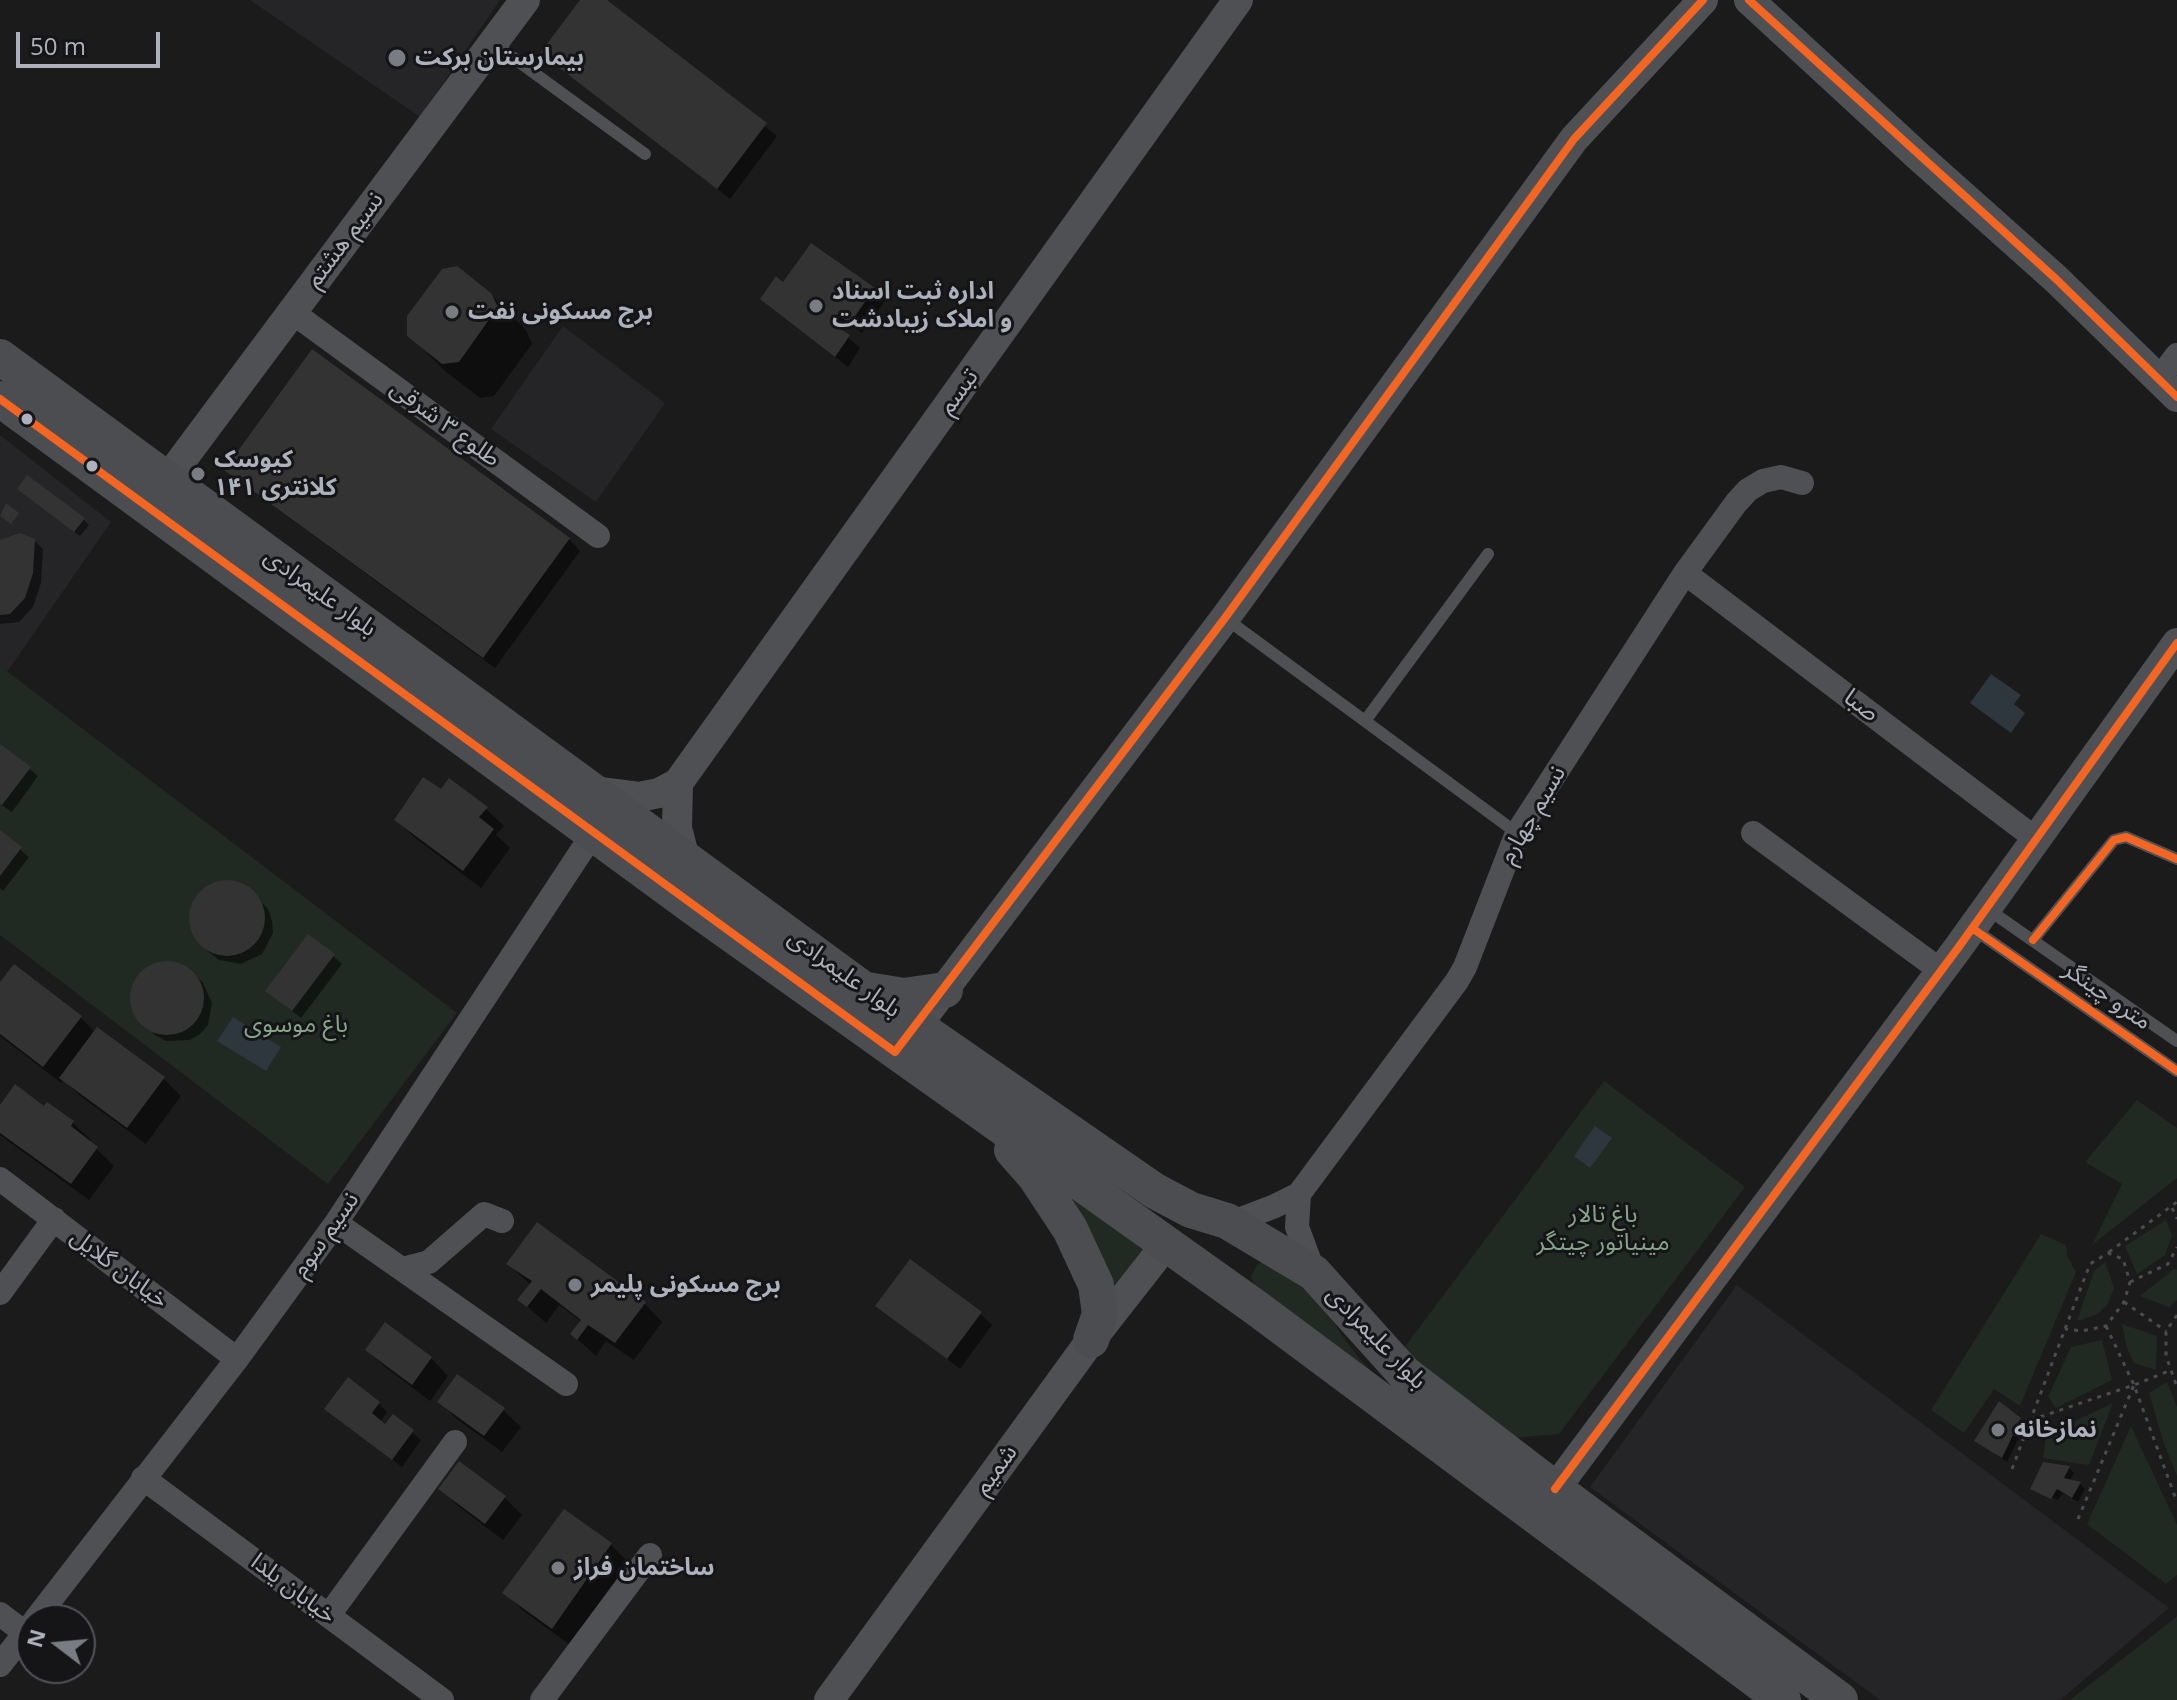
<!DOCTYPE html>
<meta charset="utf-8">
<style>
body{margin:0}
#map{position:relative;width:2177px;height:1700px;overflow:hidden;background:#1b1b1c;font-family:"Open Sans",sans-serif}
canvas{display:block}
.north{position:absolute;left:16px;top:1604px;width:80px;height:80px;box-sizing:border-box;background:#151518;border:2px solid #52535a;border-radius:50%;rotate:286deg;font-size:22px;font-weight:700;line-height:32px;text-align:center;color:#adb1bc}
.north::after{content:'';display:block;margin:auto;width:28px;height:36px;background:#7a7c84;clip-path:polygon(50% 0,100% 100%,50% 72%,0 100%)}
.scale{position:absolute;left:16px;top:32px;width:144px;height:36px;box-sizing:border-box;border:4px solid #adb1bc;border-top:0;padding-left:10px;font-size:24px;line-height:28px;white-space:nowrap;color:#adb1bc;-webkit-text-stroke:6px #151518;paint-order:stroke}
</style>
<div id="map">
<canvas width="2177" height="1700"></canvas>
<div class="north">N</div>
<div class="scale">50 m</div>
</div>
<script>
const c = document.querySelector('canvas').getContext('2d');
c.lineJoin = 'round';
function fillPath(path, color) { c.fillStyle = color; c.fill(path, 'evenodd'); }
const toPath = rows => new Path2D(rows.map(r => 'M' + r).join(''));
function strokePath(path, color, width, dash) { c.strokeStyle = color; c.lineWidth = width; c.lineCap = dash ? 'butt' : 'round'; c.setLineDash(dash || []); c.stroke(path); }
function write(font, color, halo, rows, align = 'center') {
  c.font = font + ' "Open Sans","Noto Sans Arabic",sans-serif'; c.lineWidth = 6; c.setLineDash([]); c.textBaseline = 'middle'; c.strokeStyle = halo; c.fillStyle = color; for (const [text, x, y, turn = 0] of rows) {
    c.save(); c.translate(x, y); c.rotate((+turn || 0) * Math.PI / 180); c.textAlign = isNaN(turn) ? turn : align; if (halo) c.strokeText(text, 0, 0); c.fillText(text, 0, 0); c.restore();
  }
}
const built = toPath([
 [250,0,500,0,420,117],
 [563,326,665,403,596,502,491,429],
 [0,435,111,522,7,672,0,666],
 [1737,1285,2169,1608,2060,1700,1880,1700,1590,1487]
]);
const green = toPath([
 [0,666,457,1013,328,1184,0,935],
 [1604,1081,1745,1187,1559,1434,1514,1438,1401,1352],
 [2137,1100,2177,1128,2177,1178,2092,1245,2122,1184,2085,1162],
 [1038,1166,1147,1246,1112,1295],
 [2166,1220,2172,1235,2165,1255,2137,1274,2125,1246],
 [2041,1234,2066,1245,2067,1256,2076,1272,2020,1406,1994,1389,1964,1433,1931,1410],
 [1268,1256,1298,1263,1341,1334,1359,1358,1383,1383,1258,1292,1251,1277,1257,1265],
 [2105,1262,2114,1288,2108,1304,2098,1314,2077,1321,2094,1271],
 [2174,1269,2177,1270,2177,1300,2169,1307,2140,1296],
 [2122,1324,2157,1336,2156,1370,2134,1363,2127,1348],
 [2102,1340,2112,1380,2056,1408,2048,1397,2071,1347],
 [2167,1382,2177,1407,2177,1476,2163,1441,2149,1393],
 [2113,1403,2089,1465,2043,1458,2046,1435],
 [2131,1426,2177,1525,2177,1575,2166,1584,2087,1524],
 [2177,1616,2177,1700,2070,1700,2175,1618]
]);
const water = toPath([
 [1991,674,2021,695,2014,704,2025,713,2011,733,1970,703],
 [233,1017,281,1047,266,1071,217,1041],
 [1595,1126,1612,1138,1590,1168,1574,1156]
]);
const shadow = toPath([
 [582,0,604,0,777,136,730,199,543,52],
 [783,284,874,289,885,301,862,333,848,324,842,332,860,348,848,367,763,299],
 [490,294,526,330,532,344,494,396,480,398,445,371,409,335],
 [227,470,569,539,580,551,495,668,239,481],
 [24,494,84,520,89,525,80,536],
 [34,540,43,549,41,583,33,607,19,622,0,624,0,542],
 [0,746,38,776,12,812,0,804],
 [441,792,486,809,504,826,496,835,510,848,481,888,414,837,396,820],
 [0,833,29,857,3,891,0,888],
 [226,882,238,884,250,890,268,909,272,921,273,933,262,954,241,964,219,960,210,953,200,943,191,922,195,900,203,891,214,884],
 [333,956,342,964,301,1018,267,991],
 [163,963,185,967,194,974,203,983,212,1003,208,1025,200,1034,190,1040,166,1041,155,1035,138,1016,133,993,136,982,153,966],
 [0,986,80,1017,95,1032,164,1079,181,1096,146,1144,79,1095,64,1080,61,1083,0,1036],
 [47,1104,73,1123,91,1140,89,1142,114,1166,89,1200,0,1135,0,1108,45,1109],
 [537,1225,645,1304,662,1322,634,1360,606,1341,596,1356,572,1334,582,1322,559,1305,546,1323,520,1300,531,1285,508,1264],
 [910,1261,981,1314,992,1325,960,1369,878,1306],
 [367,1350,431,1358,448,1376,430,1401,385,1367],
 [439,1401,503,1410,521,1427,502,1452,457,1419],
 [379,1404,387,1412,380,1422,386,1426,393,1417,421,1440,402,1467,335,1417],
 [2019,1420,2025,1425,2007,1462,1976,1440],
 [2069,1468,2074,1473,2069,1481,2080,1484,2085,1489,2078,1502,2063,1493,2058,1500,2032,1489],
 [441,1489,504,1497,522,1515,503,1540,458,1506],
 [565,1512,611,1545,628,1562,570,1645,522,1610,505,1592]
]);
const building = toPath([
 [580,0,607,0,767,123,717,189,540,53],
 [811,243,875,288,850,323,836,314,830,322,850,335,835,357,760,299,776,276,783,282],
 [457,266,491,293,498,307,459,362,442,364,407,336,407,316,442,269],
 [312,349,570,538,483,658,224,470],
 [27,475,85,518,74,532,17,489],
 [6,503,19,513,11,524,0,516],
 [20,533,35,539,33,573,25,598,10,614,0,615,0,540],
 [0,744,31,767,2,805,0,804],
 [423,777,441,789,449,778,488,807,479,817,494,829,463,871,394,820],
 [0,830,22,847,0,876],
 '189 918a38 38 0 1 1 76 0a38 38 0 1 1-76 0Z',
 [308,934,335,954,292,1011,265,991],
 '130 998a37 37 0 1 1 74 0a37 37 0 1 1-74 0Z',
 [14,964,82,1016,43,1067,0,1034,0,982],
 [97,1027,165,1077,127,1128,59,1078],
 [15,1084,44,1106,47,1102,74,1121,71,1126,98,1147,71,1184,0,1133,0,1105],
 [537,1222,646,1302,615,1343,588,1325,577,1340,570,1334,581,1320,541,1289,527,1307,517,1300,532,1281,506,1264],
 [910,1259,982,1312,947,1359,875,1306],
 [385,1322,432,1357,412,1385,365,1350],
 [457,1374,505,1408,484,1436,437,1402],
 [348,1377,380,1402,372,1413,385,1424,393,1414,414,1430,392,1460,324,1409],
 [1999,1401,2021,1418,2002,1458,1974,1441],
 [459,1461,506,1496,485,1524,438,1489],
 [2043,1462,2070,1466,2064,1478,2081,1482,2072,1498,2057,1489,2051,1499,2030,1489],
 [564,1509,612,1543,552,1629,502,1593]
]);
const path = toPath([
 [2172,1208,2177,1219],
 [2109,1252,2177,1202],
 [2130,1282,2168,1264,2177,1247],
 [2124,1302,2166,1331],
 [2177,1315,2166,1331,2166,1356,2177,1387],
 [2106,1326,2134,1385,2177,1502],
 [2031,1420,2134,1385,2171,1370],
 [2012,1469,2065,1329,2090,1264,2108,1253,2123,1259,2130,1282,2124,1302,2106,1326,2082,1331,2065,1329],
 [2078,1519,2134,1385]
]);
const service = toPath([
 [493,43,645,154],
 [1225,618,1517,833],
 [1365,721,1488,554],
 [1986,908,2177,1041],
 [1972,928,2177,1071],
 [2033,940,2114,840,2126,837,2177,859]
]);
const minor = toPath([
 [292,312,598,536],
 [2159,379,2177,355],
 [1685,573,2036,839],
 [1753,833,1940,970],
 [0,1179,237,1359],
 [1299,1194,1297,1227,1314,1273],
 [1227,1221,1244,1218,1275,1206,1299,1194,1457,981,1465,967,1517,833,1685,573,1736,503,1748,490,1763,481,1781,477,1802,483],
 [336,1223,566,1384],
 [402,1269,429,1262,484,1214,502,1221],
 [0,1293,54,1219],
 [143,1478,442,1700],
 [0,1614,25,1633],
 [329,1615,455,1442],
 [35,1620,237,1359,336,1223,594,832],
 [0,1665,32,1624],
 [542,1700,650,1555]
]);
const tertiary = toPath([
 [1749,0,1917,155,2056,279,2177,397],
 [166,481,525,0],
 [678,783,677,828,685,859],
 [592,791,639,797,659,793,678,783,1238,0],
 [902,1045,1225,618,1574,139,1703,0],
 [1555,1489,1958,948,2177,643],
 [829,1700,1091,1340,1167,1243]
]);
const primary = toPath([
 [0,357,863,989,1155,1191,1191,1210,1227,1221,1314,1273,1404,1373,1555,1489,1840,1700],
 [0,399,696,909,1255,1307,1783,1700],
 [867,990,904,996,945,990],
 [1012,1150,1035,1176,1070,1229,1096,1285,1100,1314,1091,1340]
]);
const bus1 = toPath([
 [1749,0,2056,279,2177,397],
 [0,399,895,1052,1225,618,1574,139,1703,0],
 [1972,928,2177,1071],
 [2033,940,2114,840,2126,837,2177,859],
 [1555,1489,1958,948,2177,643]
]);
const markers = [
 [397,58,10,"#7a7c84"],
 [816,306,8,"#7a7c84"],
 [452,312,8,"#7a7c84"],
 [27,419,7,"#adb1bc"],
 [92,466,7,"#adb1bc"],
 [198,474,8,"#7a7c84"],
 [575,1285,8,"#7a7c84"],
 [1998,1430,8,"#7a7c84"],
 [558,1568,8,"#7a7c84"]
];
const poiNames = [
 ["بیمارستان برکت",415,58],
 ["اداره ثبت اسناد",832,292],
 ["و املاک زیبادشت",832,320],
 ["برج مسکونی نفت",468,312],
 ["کیوسک",214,460],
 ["کلانتری ۱۴۱",214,488],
 ["برج مسکونی پلیمر",591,1285],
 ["نمازخانه",2014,1430],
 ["ساختمان فراز",574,1568]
];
const streetNames = [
 ["نسیم هشتم",345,240,-53],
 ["تبسم",959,392,-54],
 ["طلوع ۳ شرقی",445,424,36],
 ["بلوار علیمرادی",320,593,36],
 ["صبا",1861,706,37],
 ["نسیم چهارم",1533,815,-60],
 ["بلوار علیمرادی",844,974,36],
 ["مترو چینگر",2107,996,35],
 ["نسیم سوم",326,1235,-55],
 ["خیابان گلایل",119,1269,37],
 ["بلوار علیمرادی",1376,1338,46],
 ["شمیم",996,1470,-54],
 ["خیابان یلدا",293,1589,37]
];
const parkNames = [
 ["باغ موسوی",296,1025],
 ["باغ تالار",1603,1215],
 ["مینیاتور چیتگر",1603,1243]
];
fillPath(built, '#252528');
fillPath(green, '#212923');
fillPath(water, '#2e363e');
fillPath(shadow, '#0007');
fillPath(building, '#333334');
strokePath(path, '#4b4c4f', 3, [4, 6]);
strokePath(service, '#4f5054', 12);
strokePath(minor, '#4f5054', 24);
strokePath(tertiary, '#4f5054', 30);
strokePath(primary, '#4c4d50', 36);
strokePath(bus1, '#f26522', 8);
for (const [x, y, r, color] of markers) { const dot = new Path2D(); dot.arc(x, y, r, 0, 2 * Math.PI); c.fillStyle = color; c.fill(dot); strokePath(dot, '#151518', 3); }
write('bold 24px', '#adb1bc', '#151518', poiNames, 'left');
write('24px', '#adb1bc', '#151518', streetNames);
write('24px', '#85a688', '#151518', parkNames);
</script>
